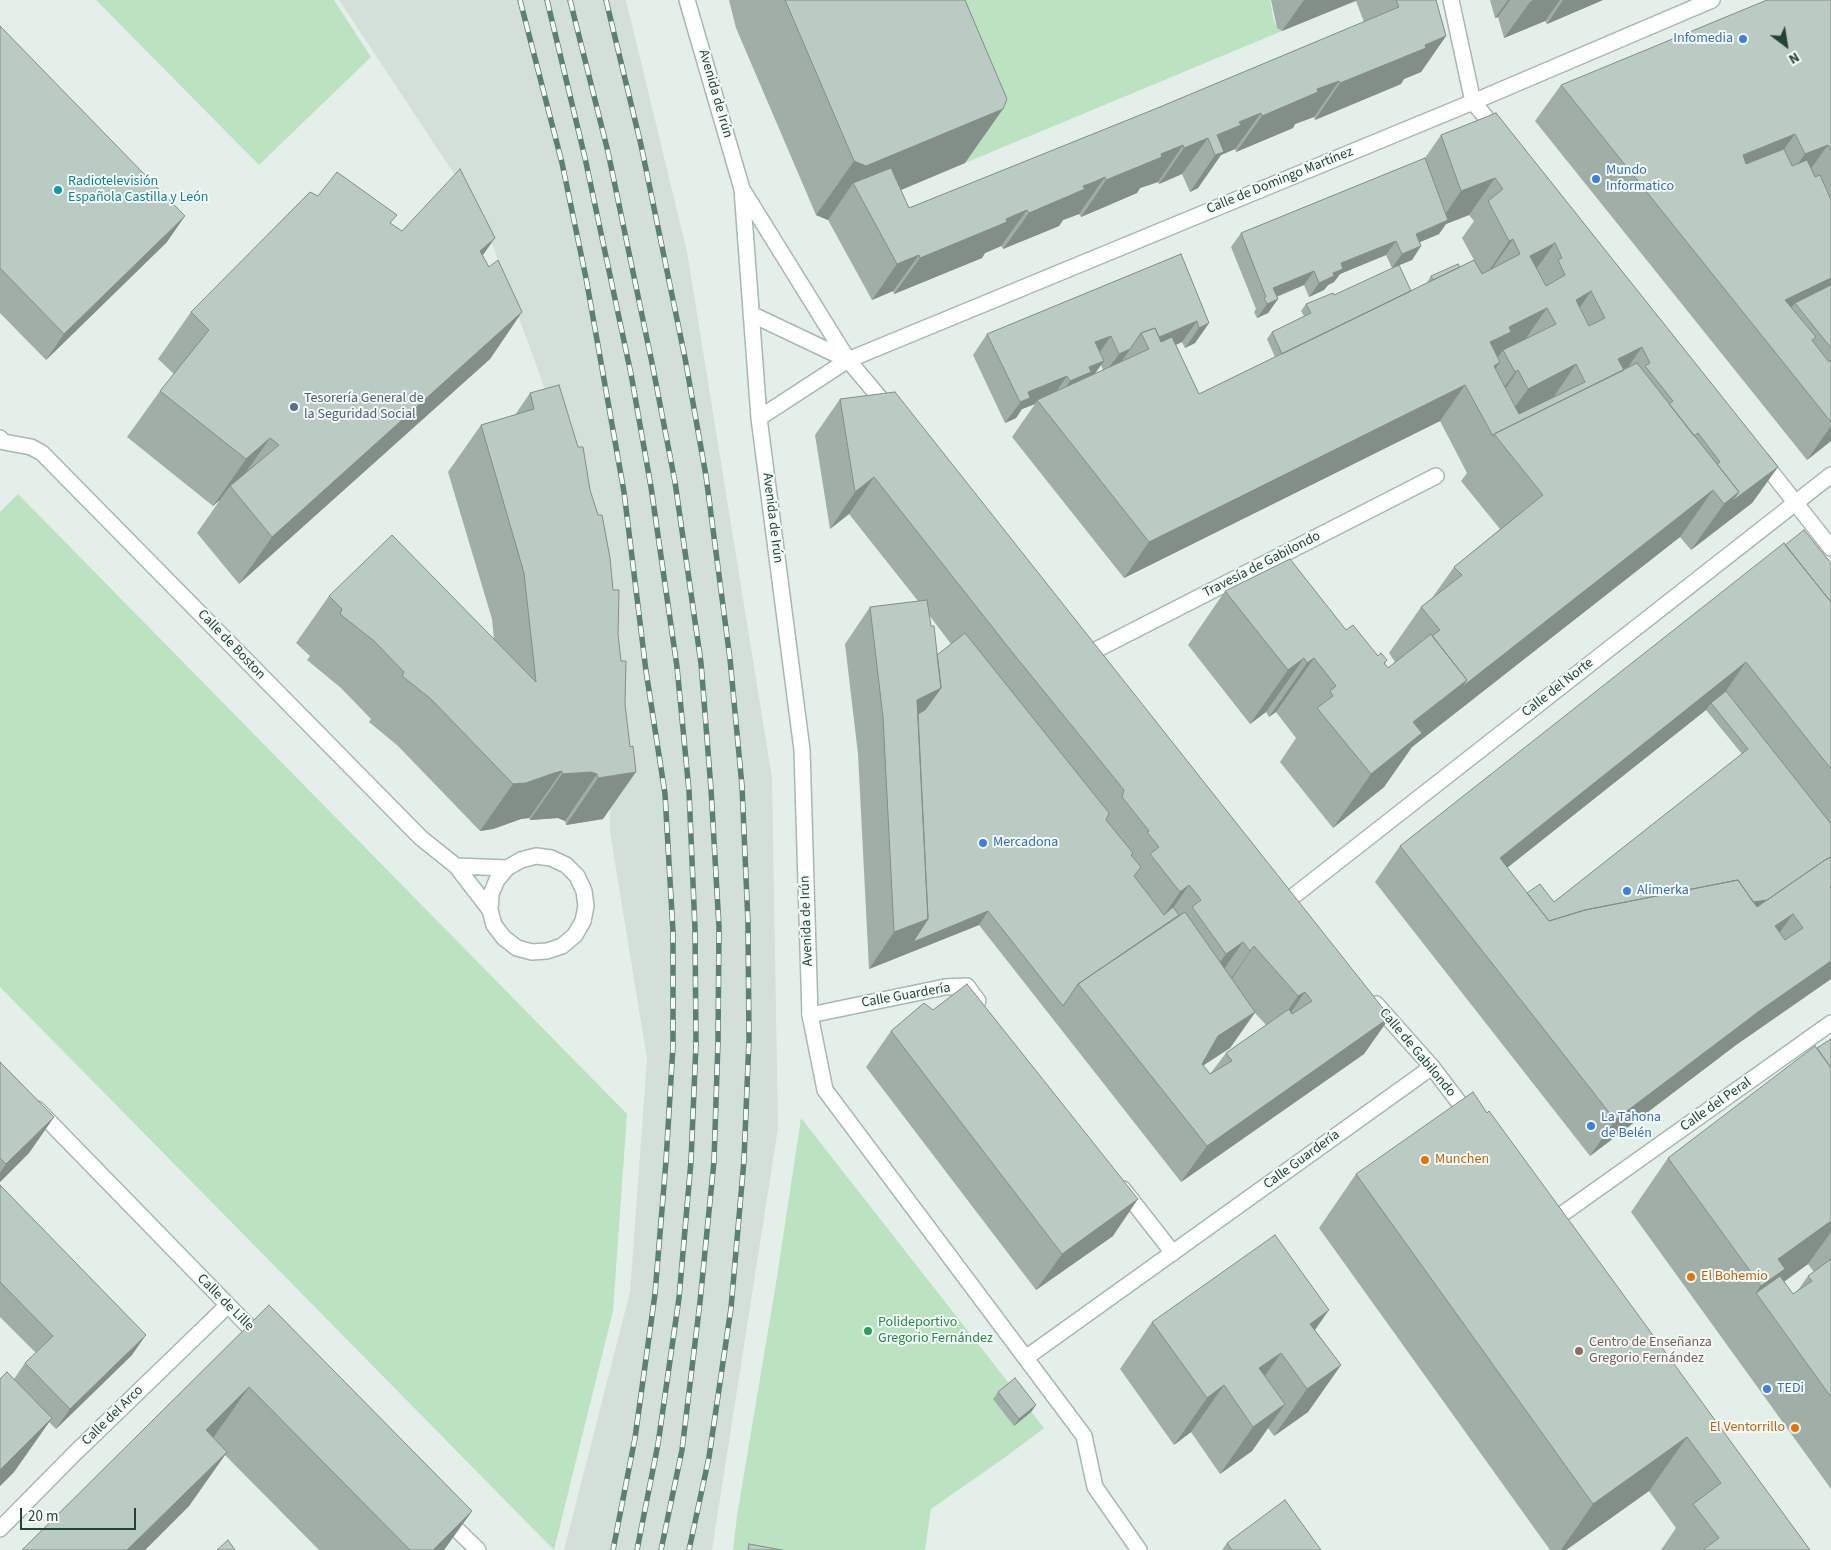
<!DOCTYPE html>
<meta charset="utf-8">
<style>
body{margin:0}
#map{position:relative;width:1831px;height:1550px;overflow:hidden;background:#e4efe9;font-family:"Source Sans 3",sans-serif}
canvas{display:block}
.north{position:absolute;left:1761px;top:20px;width:50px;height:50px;-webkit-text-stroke:4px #f5fbf8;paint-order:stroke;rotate:149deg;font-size:14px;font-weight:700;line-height:20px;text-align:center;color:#214437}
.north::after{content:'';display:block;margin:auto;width:18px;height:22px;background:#214437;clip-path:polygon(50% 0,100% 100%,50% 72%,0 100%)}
.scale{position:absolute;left:20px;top:1508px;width:116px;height:22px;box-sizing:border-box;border:2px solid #214437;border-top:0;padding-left:6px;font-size:15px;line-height:18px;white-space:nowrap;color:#214437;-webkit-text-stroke:4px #f5fbf8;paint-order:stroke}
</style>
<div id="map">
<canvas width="1831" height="1550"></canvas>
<div class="north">N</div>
<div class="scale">20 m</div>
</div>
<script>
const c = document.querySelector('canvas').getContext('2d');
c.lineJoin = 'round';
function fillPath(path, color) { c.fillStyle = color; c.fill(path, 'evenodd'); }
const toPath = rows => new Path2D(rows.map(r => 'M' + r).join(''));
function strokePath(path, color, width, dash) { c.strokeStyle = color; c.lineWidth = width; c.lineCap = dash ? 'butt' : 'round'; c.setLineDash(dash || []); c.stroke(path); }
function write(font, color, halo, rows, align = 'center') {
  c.font = font + ' "Source Sans 3",sans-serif'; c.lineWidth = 4; c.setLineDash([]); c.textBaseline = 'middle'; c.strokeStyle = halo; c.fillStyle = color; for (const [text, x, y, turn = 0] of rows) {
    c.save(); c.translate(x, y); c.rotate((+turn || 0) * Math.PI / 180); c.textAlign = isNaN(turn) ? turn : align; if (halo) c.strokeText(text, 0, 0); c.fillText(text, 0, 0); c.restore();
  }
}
const built = toPath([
 [339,0,626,0,687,252,772,778,778,1128,712,1550,564,1550,630,1292,647,1059,610,832,613,605,542,381,482,216]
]);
const green = toPath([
 [96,0,334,0,371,57,259,165],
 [905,0,1270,0,1274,22,1277,27,1282,31,965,163,969,153],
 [18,494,627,1114,613,1311,554,1550,0,987,0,512],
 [801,1118,1044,1428,1007,1456,931,1509,925,1550,733,1550,737,1516,777,1277]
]);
const pedestrian = toPath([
 [810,1015,945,987,967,986,978,1001],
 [1123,1189,1173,1253]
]);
const minor = toPath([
 [1451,0,1473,102,1499,133],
 [742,189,759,418,802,750,810,1015,825,1090,1084,1436,1095,1487,1139,1550],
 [751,314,848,360],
 [759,418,848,360,1473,102,1712,0],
 [0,438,4,442,31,447,42,453,421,838,456,866,490,910],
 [1761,459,1831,548],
 [1088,654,1436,476],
 [456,866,507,868,521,860,536,856,551,858,566,865,577,876,584,891,586,906,583,921,575,935,562,946,547,951,532,952,517,948,504,938,494,925,490,910,491,894,497,880,507,868],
 [1286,902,1831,475],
 [37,1109,262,1340],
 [1551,1222,1831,1023],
 [1027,1357,1432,1067],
 [443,1516,478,1550],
 [0,1529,75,1453,227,1306]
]);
const tertiary = toPath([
 [687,0,742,189,848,360,890,410],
 [1376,1004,1432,1067,1470,1117]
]);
const rail = toPath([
 [520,0,562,163,586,278,624,492,646,671,665,794,673,932,673,1046,666,1161,655,1294,635,1438,613,1550],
 [547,0,585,158,631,374,651,487,677,667,689,791,695,929,696,1044,691,1161,679,1298,658,1444,637,1550],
 [570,0,608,152,653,368,675,482,701,663,711,789,719,927,718,1042,714,1161,700,1302,682,1450,661,1550],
 [606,0,641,145,685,358,706,476,730,659,742,786,748,923,749,1039,744,1160,731,1308,709,1457,689,1550]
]);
const wall = toPath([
 [729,0,965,0,965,163,901,190,909,208,1155,109,1364,22,1356,1,1282,31,1277,28,1271,0,1436,0,1446,36,1421,72,1404,79,1401,84,1315,120,1314,117,1295,124,1293,128,1236,152,1235,149,1221,155,1198,188,1190,192,1182,174,1159,184,1158,182,1140,188,1137,193,1081,217,1079,214,1069,218,1063,220,1059,226,1003,249,1001,246,990,251,985,253,982,258,894,294,893,291,872,300,828,220,816,215,736,28],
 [1490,0,1603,0,1547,24,1545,21,1504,38,1498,17,1495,18],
 [1831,0,1831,441,1807,460,1535,121,1561,85],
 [0,26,167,242,46,360,0,313],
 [1496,113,1778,467,1752,503,1691,550,1680,537,1412,747,1384,787,1333,828,1280,762,1296,738,1276,712,1269,717,1266,712,1250,724,1188,645,1225,591,1346,630,1378,656,1387,660,1385,664,1388,668,1395,662,1389,653,1421,607,1432,598,1454,567,1500,529,1461,481,1467,473,1440,421,1124,578,1012,437,1035,404,1022,409,1016,418,1005,423,973,355,987,334,1181,254,1209,323,1195,343,1185,348,1182,342,1176,345,1199,394,1275,357,1267,339,1272,332,1304,316,1301,311,1306,304,1334,295,1411,291,1426,284,1431,276,1460,267,1474,260,1462,238,1474,221,1469,215,1446,224,1439,234,1420,242,1421,246,1412,260,1392,268,1386,255,1340,274,1334,282,1328,285,1324,290,1309,297,1304,285,1277,297,1278,299,1268,313,1257,318,1254,312,1256,309,1231,247,1241,233,1425,158,1441,135],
 [1101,365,1103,370,1095,374],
 [318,196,391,224,402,231,483,256,489,267,522,312,490,359,239,584,197,533,220,500,213,506,127,437,160,391,174,374,158,359,191,312],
 [559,385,603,819,566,825,565,821,558,818,530,820,529,818,521,819,493,829,480,831,398,746,369,722,371,719,341,688,307,660,310,656,296,643,329,596,494,639,492,619,448,472,481,425,515,415,530,393],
 [840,399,1390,1017,1364,1054,1181,1182,979,925,869,969,858,754,845,644,870,607,918,601,849,514,830,529,815,435],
 [929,615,951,644,937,655,931,626],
 [1255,1013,1266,1025,1226,1053,1210,1074,1203,1065,1230,1048],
 [1785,545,1831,563,1831,979,1736,1045,1590,1156,1375,882,1400,846],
 [1706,710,1742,754,1554,902,1527,893,1507,868],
 [891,1031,1113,1236,1036,1290,866,1067],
 [1831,1039,1831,1489,1631,1212,1668,1158],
 [1808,1264,1814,1272,1808,1276,1798,1290,1793,1294,1784,1282],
 [0,1062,54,1117,29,1153,0,1182],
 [1487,1113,1810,1550,1661,1550,1676,1528,1649,1491,1566,1550,1550,1550,1319,1228,1356,1174],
 [0,1185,132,1355,56,1429,49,1422,14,1472,0,1486,0,1379,14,1379,25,1363,36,1353,0,1317],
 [269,1305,472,1511,444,1550,319,1550,225,1455,189,1506,145,1550,22,1550],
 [1152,1322,1315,1330,1341,1365,1308,1412,1274,1436,1268,1428,1252,1451,1220,1474,1191,1432,1174,1445,1120,1369],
 [998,1392,1036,1405,1031,1412,1014,1426,993,1399],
 [1227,1543,1321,1550,1222,1550]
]);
const shadedWall = toPath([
 [1304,0,1357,0,1282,31],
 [1508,0,1510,0,1498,17,1495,18],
 [1533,0,1560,0,1545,21,1504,38,1530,2],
 [1563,0,1603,0,1547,24],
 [1446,36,1421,72,1404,79,1401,84,1315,120,1340,83],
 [1339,81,1314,117,1295,124,1293,128,1236,152,1262,116,1317,89],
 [1003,109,965,163,865,205,853,183,828,220,816,215,854,161],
 [1261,113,1235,149,1221,155,1198,188,1190,192,1215,155,1217,135,1239,122],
 [1795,134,1769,170,1717,192,1743,155],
 [1208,138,1182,174,1159,184,1184,148],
 [1183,145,1158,182,1140,188,1137,193,1081,217,1106,180,1161,154],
 [1828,145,1802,181,1779,190,1805,154],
 [1105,177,1079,214,1063,220,1059,226,1003,249,1029,213,1083,186],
 [1495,178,1469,215,1446,224,1439,234,1406,248,1416,234,1438,225,1461,191],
 [1027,210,1001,246,985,253,982,258,894,294,920,258],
 [185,216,167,242,46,360,64,334],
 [495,238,462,285,480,251],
 [1513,239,1487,276,1484,278,1509,241],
 [1396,241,1386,255,1340,274,1334,282,1328,285,1324,290,1309,297,1319,283,1341,263],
 [1555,243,1529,279,1530,256],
 [1421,246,1412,260,1392,268,1402,254],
 [919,255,893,291,872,300,897,264],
 [1314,271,1304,285,1265,301,1273,288],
 [1831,278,1831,302,1795,303,1776,328,1785,300],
 [1591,291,1566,328,1576,300],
 [1278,299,1268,313,1257,318,1267,304],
 [1547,308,1522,344,1503,350,1499,356,1492,359,1490,342,1509,327],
 [522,312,490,359,239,584,272,537],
 [1197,321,1182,342,1148,356,1149,349,1154,340],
 [1209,323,1195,343,1185,348,1199,328],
 [1111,336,1097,356,1095,342],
 [1642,347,1621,377,1618,359],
 [1130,349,1116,370,1104,374,1119,354],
 [1104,361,1089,381,1056,401,1070,381,1089,367],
 [1500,362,1475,399,1494,366],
 [1576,364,1551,401,1502,425,1528,389],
 [1518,370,1493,407,1489,408,1515,372],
 [1067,376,1053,396,1037,400,1035,404,1022,409,1016,418,1005,423,1028,392],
 [1465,385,1440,421,1124,578,1149,542],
 [1831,426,1831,441,1807,460],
 [270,438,237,485,230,486,220,500,213,506,246,459],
 [1778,467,1752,503,1691,550,1724,504,1739,492],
 [874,477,849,514,830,529,855,492],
 [1713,490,1680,537,1412,747,1384,787,1333,828,1371,774,1413,722],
 [1304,658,1266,712,1250,724,1288,670],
 [1314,658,1276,712,1269,717,1307,663],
 [1746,662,1721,698,1711,703,1706,710,1474,894,1500,858],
 [941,688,916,724,917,700],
 [562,771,529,818,521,819,493,829,480,831,513,784,554,773],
 [591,772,597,774,565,821,558,818,530,820,562,774],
 [636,772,603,819,566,825,598,778],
 [1189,885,1164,921,1155,928,1180,892],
 [1796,894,1791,901,1565,939],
 [988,911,979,925,869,969,894,932,928,919],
 [1793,914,1767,950,1775,926],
 [1243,942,1217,979,1200,990,1226,954],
 [1254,946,1229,983,1225,987,1250,951],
 [1831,961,1831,979,1736,1045,1590,1156,1615,1120,1762,1009],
 [1305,992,1280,1028,1272,1033,1298,996],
 [1255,1012,1230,1048,1192,1073,1218,1036],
 [1390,1017,1364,1054,1181,1182,1207,1146],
 [54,1117,29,1153,0,1182,0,1173,6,1164],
 [1138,1199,1113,1236,1036,1290,1062,1254],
 [1831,1221,1831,1232,1808,1264,1767,1294,1756,1293,1778,1259],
 [1329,1310,1296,1357,1310,1324],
 [146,1335,132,1355,56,1429,70,1409],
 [1281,1353,1248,1400,1259,1368],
 [1341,1365,1308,1412,1274,1436,1307,1389],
 [1224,1385,1191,1432,1174,1445,1207,1398],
 [249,1387,211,1441,206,1430],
 [1285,1404,1252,1451,1220,1474,1253,1427],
 [1036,1405,1031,1412,1014,1426,1019,1419],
 [52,1418,14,1472,0,1486,0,1470],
 [1687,1437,1649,1491,1566,1550,1561,1550,1593,1504],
 [227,1452,189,1506,145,1550,127,1550],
 [472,1511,444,1550,433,1550]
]);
const building = toPath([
 [785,0,965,0,1007,99,1003,109,866,166,854,161,785,0],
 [1396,0,1436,0,1446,36,1425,45,1426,48,1340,83,1339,81,1317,89,1318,92,1262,116,1261,113,1239,122,1241,125,1217,135,1224,152,1215,155,1208,138,1184,148,1183,145,1161,154,1162,157,1106,180,1105,177,1094,182,1083,186,1085,189,1029,213,1027,210,1015,215,1006,219,1007,222,920,258,919,255,897,264,853,183,891,168,909,208,1155,109,1399,7,1396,0],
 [1767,0,1831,0,1831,150,1828,145,1805,154,1795,134,1743,155,1746,164,1784,149,1792,166,1807,160,1815,177,1820,175,1831,200,1831,278,1785,300,1816,337,1812,340,1829,362,1831,360,1831,422,1561,85,1767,0],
 [0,26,185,216,64,334,0,268,0,26],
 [1496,113,1778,467,1731,502,1739,492,1717,464,1720,462,1698,433,1694,436,1669,404,1673,401,1645,366,1650,363,1642,347,1618,359,1624,370,1494,434,1493,436,1465,385,1149,542,1037,400,1149,349,1141,333,1155,328,1161,342,1172,337,1199,394,1474,260,1482,274,1520,254,1513,239,1509,241,1488,201,1503,189,1495,178,1461,191,1441,135,1496,113],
 [1555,243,1562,258,1558,260,1565,275,1546,286,1530,256,1555,243],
 [1591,291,1605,318,1589,326,1576,300,1591,291],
 [1547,308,1556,324,1503,350,1515,372,1518,370,1528,389,1576,364,1585,382,1519,414,1494,366,1500,362,1490,342,1511,332,1509,327,1547,308],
 [1425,158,1448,220,1416,234,1421,246,1402,254,1396,241,1341,263,1343,269,1333,273,1334,276,1319,283,1314,271,1273,288,1278,299,1267,304,1264,298,1266,297,1241,233,1425,158],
 [460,169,495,238,480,251,489,267,498,260,522,312,272,537,230,486,279,445,270,438,246,459,160,391,209,330,191,312,310,192,318,196,337,172,397,215,390,223,402,231,460,169],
 [1181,254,1209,323,1199,328,1197,321,1159,337,1155,328,1141,333,1130,349,1119,354,1111,336,1095,342,1104,361,1089,367,1091,372,1070,381,1067,376,1028,392,1030,398,1020,402,987,334,1181,254],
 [1458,264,1460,267,1433,280,1431,276,1458,264],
 [1399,265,1411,291,1282,354,1272,332,1311,313,1306,304,1333,293,1334,295,1399,265],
 [1831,285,1831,348,1795,303,1831,285],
 [1637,363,1739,492,1724,504,1713,490,1462,687,1467,680,1432,636,1440,630,1421,607,1462,575,1454,567,1543,495,1494,434,1637,363],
 [559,385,578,447,583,447,590,490,598,515,602,515,610,558,613,590,619,590,618,634,621,661,626,661,625,704,630,747,633,746,636,772,598,778,597,774,591,772,562,774,562,771,554,773,526,783,513,784,431,699,402,676,404,672,374,641,340,614,342,609,329,596,392,535,536,682,524,573,481,425,534,409,530,393,559,385],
 [895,392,1390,1017,1207,1146,1078,984,1185,912,1255,1012,1218,1036,1202,1064,1210,1074,1232,1061,1226,1053,1289,1009,1292,1014,1312,1001,1305,992,1298,996,1254,946,1250,951,1243,942,1226,954,1192,907,1201,900,1189,885,1180,892,1150,854,1159,847,1147,832,1149,831,1122,797,1124,790,1012,652,874,477,855,492,840,399,895,392],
 [1804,530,1831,563,1831,602,1785,545,1804,530],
 [1784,543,1831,602,1831,769,1746,662,1500,858,1549,921,1585,910,1738,880,1757,907,1825,860,1831,857,1831,886,1830,887,1831,888,1831,961,1762,1009,1615,1120,1400,846,1784,543],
 [1793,914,1803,928,1785,940,1775,926,1793,914],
 [1290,559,1346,630,1353,625,1378,656,1381,653,1387,660,1384,663,1388,668,1431,634,1467,680,1413,722,1422,733,1371,774,1317,708,1333,696,1330,691,1336,686,1314,658,1307,663,1304,658,1288,670,1225,591,1290,559],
 [927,600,931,626,934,626,941,688,917,700,928,919,894,932,883,717,870,607,927,600],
 [965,633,1109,813,1106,820,1133,853,1131,855,1141,867,1134,876,1164,915,1173,907,1179,915,1078,984,1063,1006,988,911,913,942,928,919,918,714,925,710,941,688,937,655,965,633],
 [1726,691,1831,824,1831,857,1825,860,1767,900,1753,902,1738,880,1585,910,1549,921,1527,893,1540,884,1554,902,1748,749,1711,703,1726,691],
 [967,984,1138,1199,1062,1254,891,1031,924,1003,933,1010,967,984],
 [1831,1039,1831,1068,1817,1048,1831,1039],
 [1815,1046,1831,1068,1831,1221,1778,1259,1785,1269,1761,1286,1668,1158,1815,1046],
 [0,1062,54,1117,6,1164,0,1158,0,1062],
 [1473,1092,1487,1113,1489,1111,1810,1550,1703,1550,1719,1538,1693,1504,1721,1483,1687,1437,1593,1504,1356,1174,1473,1092],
 [0,1185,146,1335,70,1409,25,1363,53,1336,0,1282,0,1185],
 [1275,1235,1329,1310,1310,1324,1341,1365,1307,1389,1281,1353,1259,1368,1285,1404,1253,1427,1224,1385,1207,1398,1152,1322,1275,1235],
 [1831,1259,1831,1397,1756,1293,1780,1276,1793,1294,1812,1281,1808,1276,1831,1259],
 [269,1305,472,1511,433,1550,410,1550,249,1387,206,1430,227,1452,127,1550,22,1550,269,1305],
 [7,1372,52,1418,0,1470,0,1379,7,1372],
 [1015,1378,1036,1405,1019,1419,998,1392,1015,1378],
 [1285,1500,1321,1550,1232,1550,1227,1543,1285,1500],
 [228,1540,235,1550,217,1550,228,1540],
 [749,1544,782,1550,748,1550,749,1544]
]);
const markers = [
 [1743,39,5,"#3f7fe0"],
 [1596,179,5,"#3f7fe0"],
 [58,190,5,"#0f9aa8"],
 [294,407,5,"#5c6f8a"],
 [983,843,5,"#3f7fe0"],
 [1627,891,5,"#3f7fe0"],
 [1591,1126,5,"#3f7fe0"],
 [1425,1160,5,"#e8710a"],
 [1691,1277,5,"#e8710a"],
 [868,1331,5,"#2e9e5b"],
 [1579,1351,5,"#8d6e63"],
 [1767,1389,5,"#3f7fe0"],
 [1795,1428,5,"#e8710a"]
];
const shopNames = [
 ["Infomedia",1733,39,"right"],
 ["Mundo",1606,171],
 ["Informatico",1606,187],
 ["Mercadona",993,843],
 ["Alimerka",1637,891],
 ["La Tahona",1601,1118],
 ["de Belén",1601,1134],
 ["TEDi",1777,1389]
];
const streetNames = [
 ["Avenida de Irún",715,94,74],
 ["Calle de Domingo Martínez",1280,181,-22],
 ["Avenida de Irún",772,518,83],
 ["Travesía de Gabilondo",1262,565,-27],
 ["Calle de Boston",231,645,46],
 ["Calle del Norte",1558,688,-38],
 ["Avenida de Irún",807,921,-92],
 ["Calle Guardería",906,996,-10],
 ["Calle de Gabilondo",1417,1053,50],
 ["Calle del Peral",1716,1105,-35],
 ["Calle Guardería",1302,1160,-36],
 ["Calle de Lille",225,1303,45],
 ["Calle del Arco",113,1416,-44]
];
const cultureNames = [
 ["Radiotelevisión",68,182],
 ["Española Castilla y León",68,198]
];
const serviceNames = [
 ["Tesorería General de",304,399],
 ["la Seguridad Social",304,415]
];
const foodNames = [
 ["Munchen",1435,1160],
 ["El Bohemio",1701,1277],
 ["El Ventorrillo",1785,1428,"right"]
];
const leisureNames = [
 ["Polideportivo",878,1323],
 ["Gregorio Fernández",878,1339]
];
const educationNames = [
 ["Centro de Enseñanza",1589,1343],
 ["Gregorio Fernández",1589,1359]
];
fillPath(built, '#d2e0d8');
fillPath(green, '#bbe3c1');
strokePath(pedestrian, '#a6b8b0', 18);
strokePath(minor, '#a6b8b0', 18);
strokePath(tertiary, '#a6b8b0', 18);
strokePath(pedestrian, '#fff', 15);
strokePath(minor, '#fff', 15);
strokePath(tertiary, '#fff', 15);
strokePath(rail, '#5b7f72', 5.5);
strokePath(rail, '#f5fbf8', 4, [11]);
fillPath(wall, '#9fafa7');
fillPath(shadedWall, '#828e88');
fillPath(building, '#b9cbc2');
strokePath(building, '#828e88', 1);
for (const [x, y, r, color] of markers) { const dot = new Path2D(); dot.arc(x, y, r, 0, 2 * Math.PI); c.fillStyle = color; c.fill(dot); strokePath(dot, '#f5fbf8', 2); }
write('14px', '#366cbe', '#f5fbf8', shopNames, 'left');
write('14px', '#214437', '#f5fbf8', streetNames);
write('14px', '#0d838f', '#f5fbf8', cultureNames, 'left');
write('14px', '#4e5e75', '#f5fbf8', serviceNames, 'left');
write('14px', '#c56008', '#f5fbf8', foodNames, 'left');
write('14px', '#27864d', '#f5fbf8', leisureNames, 'left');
write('14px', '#785e54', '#f5fbf8', educationNames, 'left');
</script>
